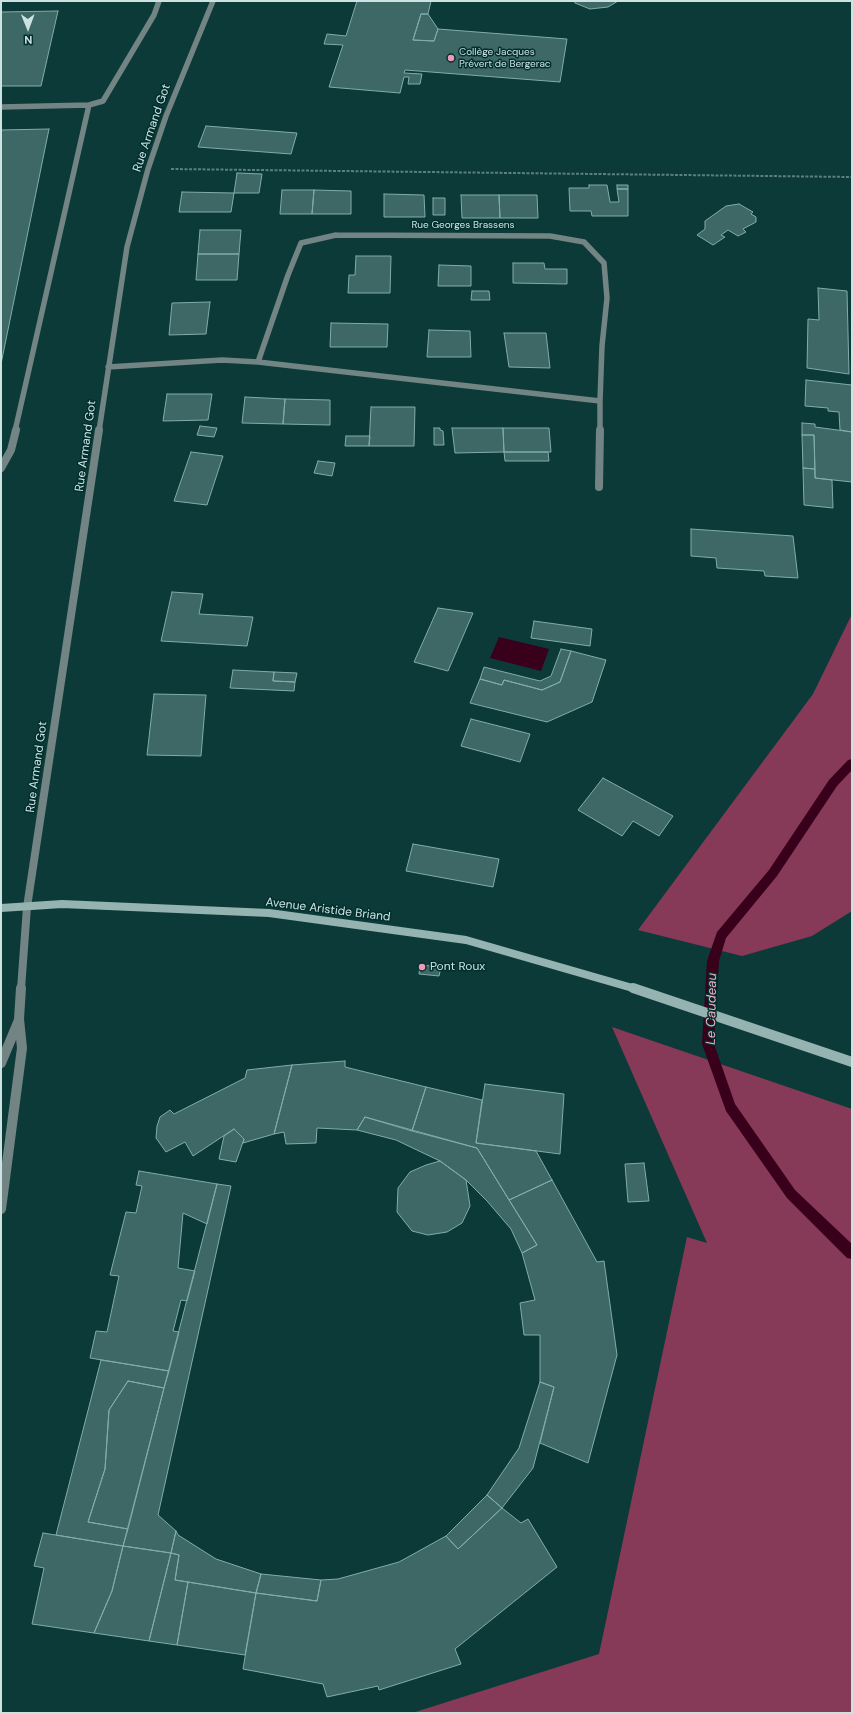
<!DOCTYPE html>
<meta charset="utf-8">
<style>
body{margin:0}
#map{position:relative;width:853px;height:1714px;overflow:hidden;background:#0c3a38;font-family:"DM Sans",sans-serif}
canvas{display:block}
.frame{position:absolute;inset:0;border:2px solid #cce3e1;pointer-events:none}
.north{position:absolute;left:8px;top:8px;width:40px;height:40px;-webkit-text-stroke:3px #002f2e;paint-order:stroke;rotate:179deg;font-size:11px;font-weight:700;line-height:16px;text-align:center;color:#cce3e1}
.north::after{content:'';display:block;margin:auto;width:14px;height:18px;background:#cce3e1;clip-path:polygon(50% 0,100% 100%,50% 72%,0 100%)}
</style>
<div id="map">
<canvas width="853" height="1714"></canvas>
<div class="frame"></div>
<div class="north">N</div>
</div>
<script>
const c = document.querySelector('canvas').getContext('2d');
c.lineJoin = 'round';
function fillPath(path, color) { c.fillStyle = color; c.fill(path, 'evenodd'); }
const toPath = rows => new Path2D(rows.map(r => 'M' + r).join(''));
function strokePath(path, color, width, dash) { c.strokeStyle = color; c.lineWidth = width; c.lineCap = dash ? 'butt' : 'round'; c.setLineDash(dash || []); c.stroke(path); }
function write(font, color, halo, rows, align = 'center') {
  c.font = font + ' "DM Sans",sans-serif'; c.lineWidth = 3; c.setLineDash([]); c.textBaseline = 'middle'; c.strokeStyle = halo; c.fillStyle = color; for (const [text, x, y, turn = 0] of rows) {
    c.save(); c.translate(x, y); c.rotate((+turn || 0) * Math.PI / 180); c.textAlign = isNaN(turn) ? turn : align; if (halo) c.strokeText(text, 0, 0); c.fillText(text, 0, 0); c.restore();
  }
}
const green = toPath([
 [852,614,852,911,812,936,742,956,638,930,813,694],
 [612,1027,852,1109,852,1713,412,1713,599,1654,687,1237,707,1243]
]);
const water = toPath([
 [499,637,549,649,541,671,490,658]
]);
const stream = toPath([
 [852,759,852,770,837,786,777,876,726,938,719,961,714,1044,735,1104,795,1190,852,1244,852,1259,847,1258,787,1198,726,1111,702,1044,707,961,717,932,769,870,829,780,848,760,852,759]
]);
const building = toPath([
 [357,1,431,1,428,14,421,14,413,40,434,41,438,29,567,39,560,82,405,70,404,73,422,74,420,84,408,84,409,77,404,77,400,93,329,87,343,45,324,44,327,34,346,36,357,1],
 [574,1,618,1,608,7,590,9,575,3,574,1],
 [58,11,41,86,1,86,1,12,58,11],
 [421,14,428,14,438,29,434,41,413,40,421,14],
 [206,126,297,133,291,154,198,147,206,126],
 [49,129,1,364,1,130,49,129],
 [237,173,262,174,259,193,234,193,237,173],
 [589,185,607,185,610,202,619,202,617,189,628,189,628,216,592,216,591,211,570,211,569,188,589,188,589,185],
 [617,185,628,185,628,189,617,189,617,185],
 [282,190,314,190,312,214,280,214,282,190],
 [314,190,351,191,351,214,312,214,314,190],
 [182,192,234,193,231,212,179,212,182,192],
 [384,194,424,195,425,217,384,217,384,194],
 [461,195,499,195,500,218,462,218,461,195],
 [499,195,537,195,538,218,500,218,499,195],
 [433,198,445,198,445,215,433,215,433,198],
 [739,204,753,212,751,214,756,217,756,222,743,229,746,232,738,236,728,230,721,235,725,237,713,245,697,235,705,229,705,221,726,206,739,204],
 [200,230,241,230,239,254,198,254,200,230],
 [198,254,239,254,237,280,196,280,198,254],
 [356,256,391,256,390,293,348,293,349,275,355,275,356,256],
 [513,263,544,263,545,269,567,269,567,284,513,283,513,263],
 [439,265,471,266,471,286,438,286,439,265],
 [818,288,847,291,849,374,807,368,808,319,819,320,818,288],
 [472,291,489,291,490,300,471,300,472,291],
 [210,302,206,334,169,335,172,303,210,302],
 [331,323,388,324,387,347,330,347,331,323],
 [429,330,470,331,471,357,427,357,429,330],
 [504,333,546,333,550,368,509,367,504,333],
 [806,380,852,385,852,432,840,430,839,412,828,411,828,408,805,406,806,380],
 [167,394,212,394,208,420,163,421,167,394],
 [245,397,285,399,283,424,242,423,245,397],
 [285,399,330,400,330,425,283,424,285,399],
 [371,407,415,407,414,446,369,446,371,407],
 [802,423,815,424,815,427,852,432,852,482,815,478,814,435,802,435,802,423],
 [200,426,217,428,214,437,197,435,200,426],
 [434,428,440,428,440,430,443,431,444,445,434,445,434,428],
 [452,428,503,428,504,452,455,453,452,428],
 [503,428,549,428,551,452,504,452,503,428],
 [802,435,814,435,815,469,803,468,802,435],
 [346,436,370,436,369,446,345,446,346,436],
 [191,452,223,456,207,505,174,501,191,452],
 [504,452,548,452,549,461,505,461,504,452],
 [318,461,335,463,332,476,314,473,318,461],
 [803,468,815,469,815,478,832,480,833,508,804,505,803,468],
 [691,529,793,536,798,578,765,576,764,571,717,568,716,558,691,556,691,529],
 [172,592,203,594,199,614,253,617,247,646,161,641,172,592],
 [438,608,473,613,448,671,414,662,438,608],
 [534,621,592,629,590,646,531,638,534,621],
 [561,649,571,651,560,682,542,690,504,680,502,685,480,679,484,667,540,681,551,676,561,649],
 [571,651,606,660,592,702,547,722,470,703,480,679,502,685,504,680,542,690,560,682,571,651],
 [233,670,274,672,273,681,295,682,294,691,230,688,233,670],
 [274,672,297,673,295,682,273,681,274,672],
 [154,694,206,695,201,756,147,755,154,694],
 [471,719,530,734,520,762,461,746,471,719],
 [603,778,673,816,659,836,633,821,622,836,578,810,603,778],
 [413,844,499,859,493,887,406,871,413,844],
 [420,965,441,967,439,976,419,974,420,965],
 [345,1061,345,1067,426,1087,412,1131,365,1117,357,1130,317,1128,316,1143,286,1144,284,1132,274,1134,292,1065,345,1061],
 [292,1065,274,1134,243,1143,244,1139,234,1129,193,1156,185,1142,166,1152,156,1138,157,1126,160,1117,170,1110,174,1114,245,1078,247,1070,292,1065],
 [485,1084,564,1094,560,1154,476,1143,485,1084],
 [426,1087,482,1100,476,1143,536,1151,552,1180,509,1200,477,1148,412,1131,426,1087],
 [365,1117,477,1148,537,1245,522,1253,511,1229,487,1201,466,1180,440,1161,396,1140,357,1130,365,1117],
 [234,1129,244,1139,236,1162,219,1159,224,1136,234,1129],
 [440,1161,466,1180,470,1206,462,1223,447,1232,428,1235,412,1231,397,1212,398,1188,410,1172,426,1165,440,1161],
 [644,1163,649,1201,628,1202,625,1164,644,1163],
 [139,1171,217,1184,207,1224,183,1213,178,1268,195,1271,187,1301,181,1300,173,1331,179,1332,169,1371,90,1358,96,1331,107,1332,119,1276,110,1275,126,1212,136,1213,142,1186,136,1185,139,1171],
 [552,1180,597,1262,604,1261,617,1355,588,1463,540,1443,554,1387,540,1382,540,1335,524,1335,520,1303,535,1300,522,1253,537,1245,509,1200,552,1180],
 [217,1184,231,1186,158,1515,176,1531,171,1553,123,1546,217,1184],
 [101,1360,169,1371,164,1388,128,1381,109,1410,105,1469,88,1522,128,1529,123,1546,56,1535,101,1360],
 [128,1381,164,1388,128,1529,88,1522,105,1469,109,1410,128,1381],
 [540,1382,554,1387,533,1468,502,1508,487,1495,519,1448,540,1382],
 [487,1495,502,1508,458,1549,446,1536,487,1495],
 [502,1508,521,1523,528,1519,557,1567,455,1649,461,1664,379,1690,378,1686,327,1697,323,1684,243,1669,256,1593,317,1601,321,1580,338,1579,399,1562,446,1536,458,1549,502,1508],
 [176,1531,178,1535,216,1559,261,1574,256,1593,175,1580,179,1555,171,1553,176,1531],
 [43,1533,123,1546,112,1591,94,1633,32,1624,44,1568,34,1566,43,1533],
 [123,1546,171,1553,149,1641,94,1633,112,1591,123,1546],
 [171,1553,179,1555,175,1580,188,1582,177,1645,149,1641,171,1553],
 [261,1574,321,1580,317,1601,256,1593,261,1574],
 [188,1582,256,1593,245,1655,177,1645,188,1582]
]);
const path = toPath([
 [171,169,852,177]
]);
const serviceFar1 = toPath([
 [1,107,89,105],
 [15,431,89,105,103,101,154,15,159,1]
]);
const service = toPath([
 [1,468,11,450,16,430]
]);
const minorFar2 = toPath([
 [336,235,550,236,584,242,604,263,607,298,602,346,600,401,258,362,288,275,301,243,336,235],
 [108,367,222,360,258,362],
 [99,431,127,247,148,169,166,116,213,1],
 [600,431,600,401]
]);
const minorFar1 = toPath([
 [599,487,600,430],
 [21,989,27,907,99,430]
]);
const minor = toPath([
 [1,1063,19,1020],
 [1,1209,22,1048,19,1019,21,988]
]);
const secondaryFar1 = toPath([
 [1,908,62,904,269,913,466,940,636,989]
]);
const secondary = toPath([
 [633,988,852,1062]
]);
const markers = [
 [451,58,4,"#ef9ab8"],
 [422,967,4,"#ef9ab8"]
];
const farPoinames = [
 ["Collège Jacques",459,52],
 ["Prévert de Bergerac",459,64]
];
const farStreetnames = [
 ["Rue Georges Brassens",463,225]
];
const streetNames = [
 ["Rue Armand Got",152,128,-71],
 ["Rue Armand Got",86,446,-82],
 ["Rue Armand Got",37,767,-82],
 ["Avenue Aristide Briand",328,910,7]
];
const poiNames = [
 ["Pont Roux",430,967]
];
const waterNames = [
 ["Le Caudeau",712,1009,-89]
];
fillPath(green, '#873a58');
fillPath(water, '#38001a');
fillPath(stream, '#38001a');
fillPath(building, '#3d6866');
strokePath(building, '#80adaa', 1);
strokePath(path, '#5b807e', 2, [3, 1.5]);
strokePath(serviceFar1, '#728483', 5.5);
strokePath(service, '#728483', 8);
strokePath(minorFar2, '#728483', 5.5);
strokePath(minorFar1, '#728483', 8);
strokePath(minor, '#728483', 10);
strokePath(secondaryFar1, '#95b3b1', 8);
strokePath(secondary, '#95b3b1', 10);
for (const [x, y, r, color] of markers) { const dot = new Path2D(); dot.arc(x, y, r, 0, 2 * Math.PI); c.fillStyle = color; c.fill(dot); strokePath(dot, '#002f2e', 1.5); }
write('10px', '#cce3e1', '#002f2e', farPoinames, 'left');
write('10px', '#cce3e1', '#002f2e', farStreetnames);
write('12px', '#cce3e1', '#002f2e', streetNames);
write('12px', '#cce3e1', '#002f2e', poiNames, 'left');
write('italic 13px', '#f8b0c8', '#002f2e', waterNames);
</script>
